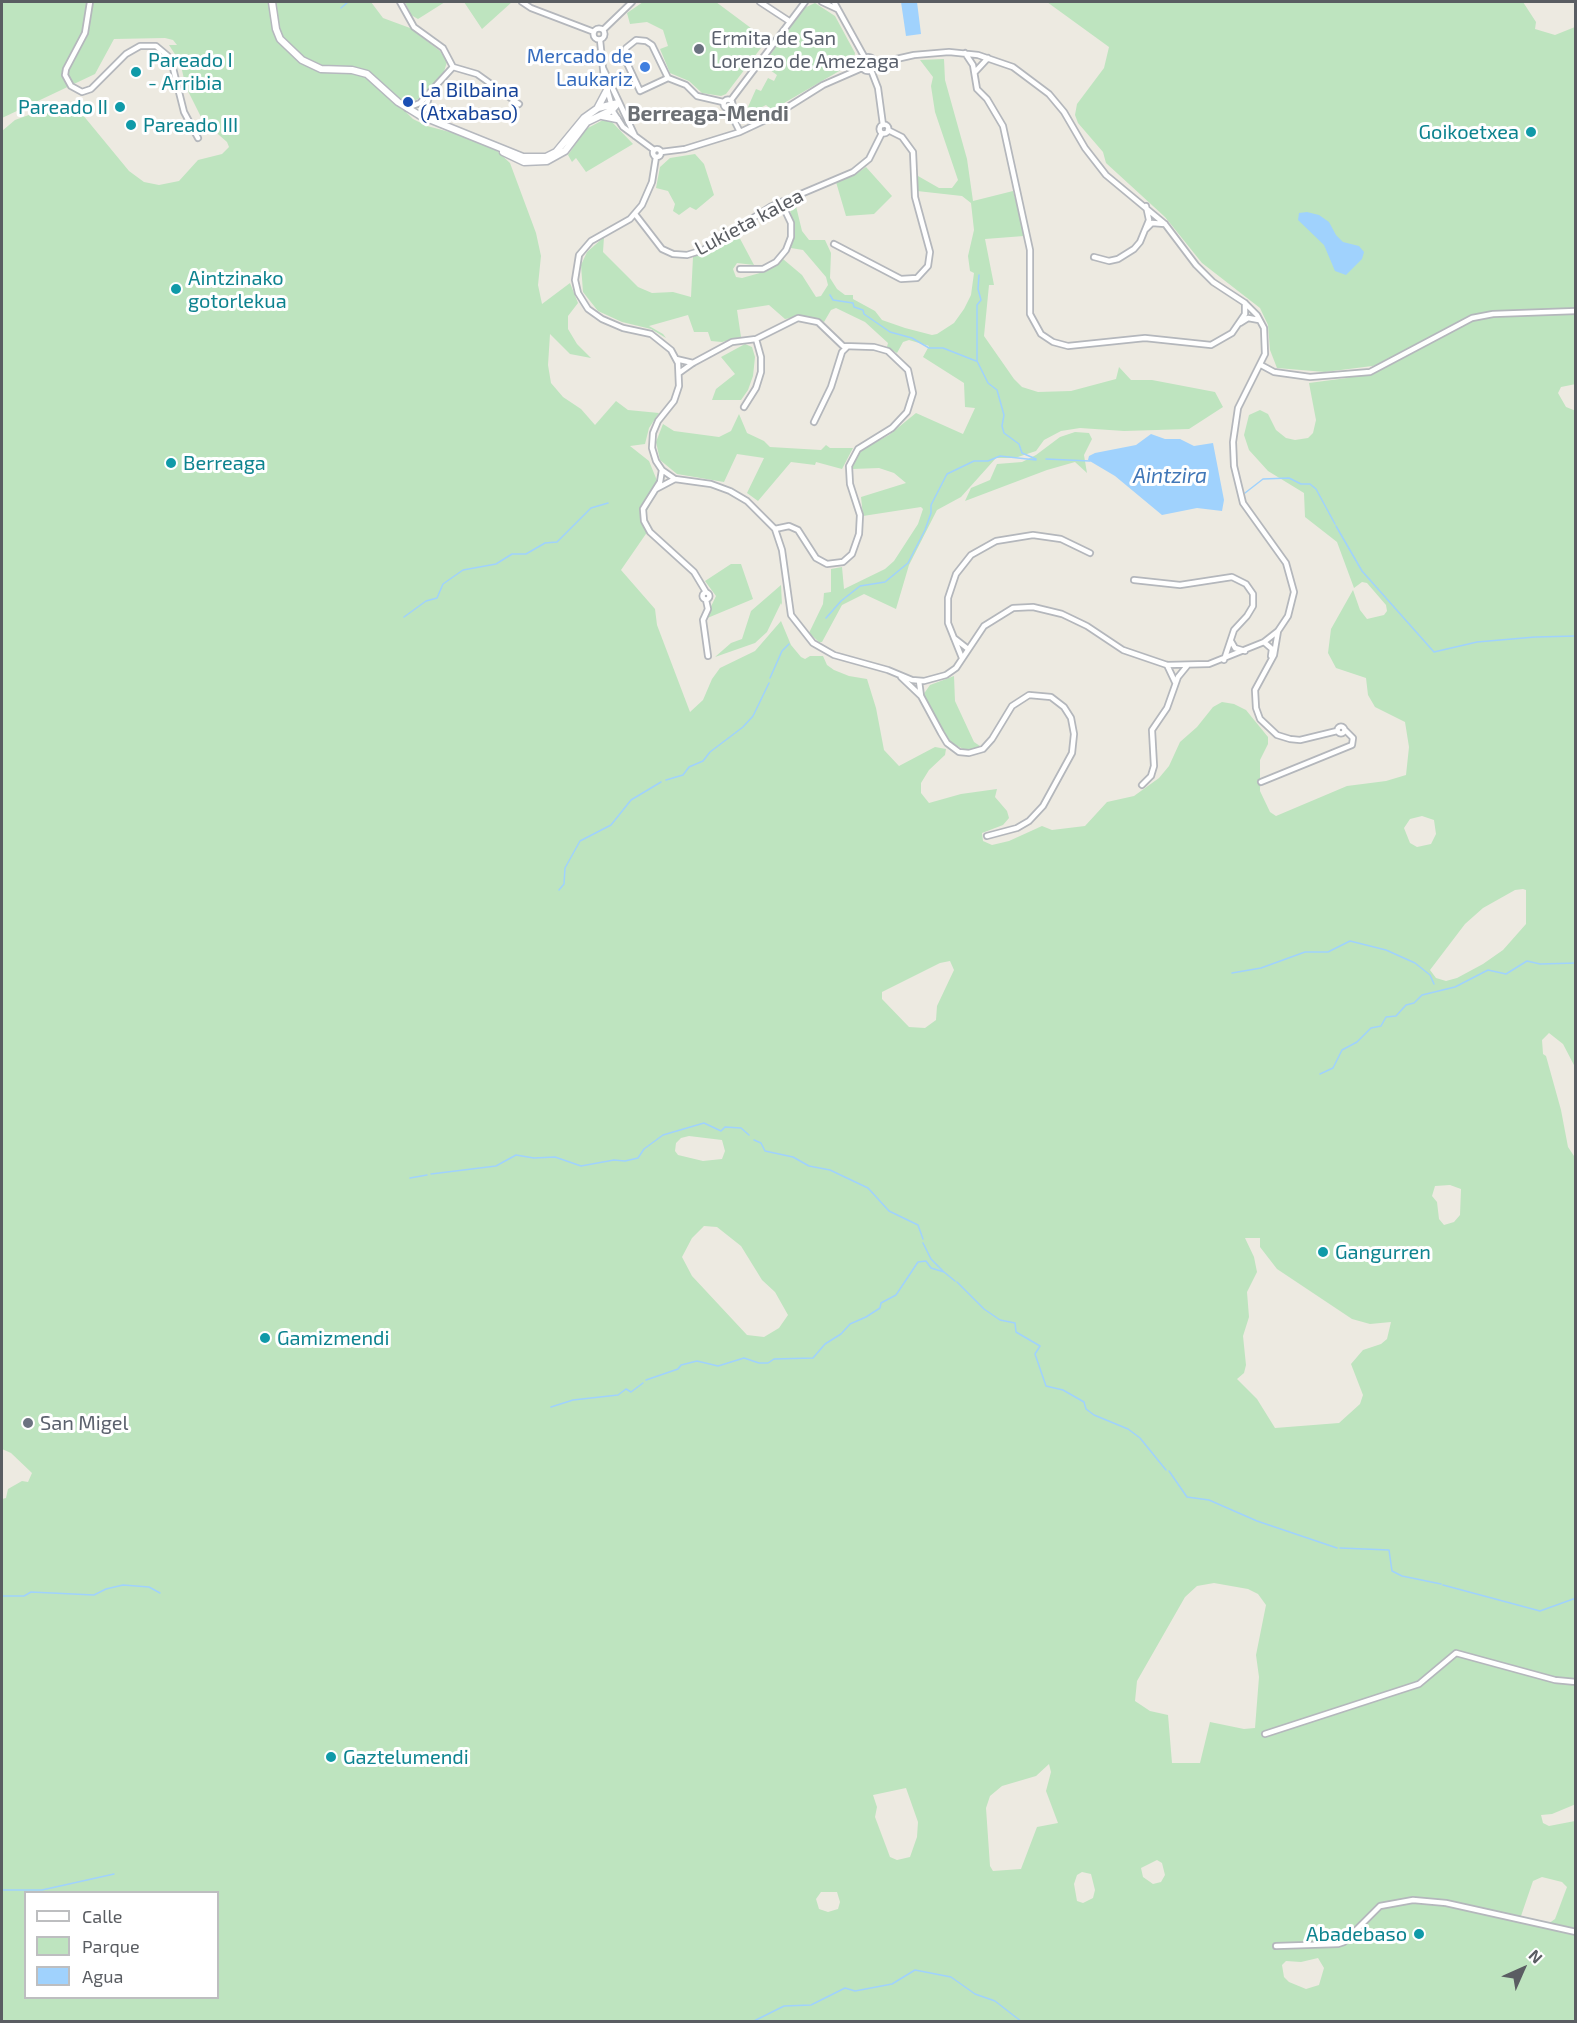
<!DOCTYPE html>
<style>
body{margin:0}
#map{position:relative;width:1577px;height:2023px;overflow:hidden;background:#edeae1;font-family:"Exo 2",sans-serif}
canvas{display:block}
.frame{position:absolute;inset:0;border:3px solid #5a5d62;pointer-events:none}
.legend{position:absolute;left:24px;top:1891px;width:195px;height:108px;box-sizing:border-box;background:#fff;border:2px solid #bdbec0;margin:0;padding:8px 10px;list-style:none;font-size:18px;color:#5a5d62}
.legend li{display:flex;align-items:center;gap:12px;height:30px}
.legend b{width:30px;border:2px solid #bdbec0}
.north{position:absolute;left:1493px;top:1939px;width:60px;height:60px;-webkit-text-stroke:4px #fff;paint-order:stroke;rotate:45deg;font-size:16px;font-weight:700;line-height:24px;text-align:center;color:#5a5d62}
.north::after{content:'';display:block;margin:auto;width:21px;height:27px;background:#5a5d62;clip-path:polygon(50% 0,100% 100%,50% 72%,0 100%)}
</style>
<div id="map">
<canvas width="1577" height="2023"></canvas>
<div class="frame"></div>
<ul class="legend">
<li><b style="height:8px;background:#fff"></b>Calle</li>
<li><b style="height:16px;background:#bee4bf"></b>Parque</li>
<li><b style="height:16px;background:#a0d2fd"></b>Agua</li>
</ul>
<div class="north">N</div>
</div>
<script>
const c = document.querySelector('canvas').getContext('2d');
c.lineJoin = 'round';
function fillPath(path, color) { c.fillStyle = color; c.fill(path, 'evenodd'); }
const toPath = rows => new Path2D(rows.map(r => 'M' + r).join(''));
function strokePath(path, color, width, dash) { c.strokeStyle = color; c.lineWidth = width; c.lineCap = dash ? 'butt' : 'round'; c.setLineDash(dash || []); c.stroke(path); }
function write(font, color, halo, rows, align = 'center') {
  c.font = font + ' "Exo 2",sans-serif'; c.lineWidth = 6; c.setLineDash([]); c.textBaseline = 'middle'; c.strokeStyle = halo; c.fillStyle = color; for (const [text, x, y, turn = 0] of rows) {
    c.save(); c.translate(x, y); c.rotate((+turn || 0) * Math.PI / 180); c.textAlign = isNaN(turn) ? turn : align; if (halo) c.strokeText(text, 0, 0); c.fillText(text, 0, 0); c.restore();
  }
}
const green = toPath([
 [2,2,371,2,383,18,410,28,440,51,447,62,442,78,425,95,407,105,404,110,413,119,427,126,465,136,495,149,510,163,536,233,541,256,538,285,542,304,570,283,578,303,568,316,568,329,577,344,591,358,570,354,550,334,548,365,551,383,563,397,581,409,595,425,616,401,628,410,659,413,649,428,645,444,630,446,649,461,658,483,657,490,645,515,650,528,621,570,655,609,657,625,690,712,703,700,712,679,720,668,755,651,781,621,791,645,801,657,805,659,810,656,823,656,827,665,834,670,849,676,867,679,876,708,884,750,899,766,935,747,946,749,945,755,929,770,921,783,921,793,929,803,961,794,997,789,995,797,1007,811,1009,818,1003,825,982,833,983,841,992,845,1009,841,1042,826,1052,830,1085,826,1107,802,1134,796,1159,778,1169,766,1180,742,1197,727,1213,707,1222,702,1234,704,1246,710,1268,737,1268,744,1260,760,1260,791,1270,812,1276,816,1347,786,1386,781,1406,775,1409,747,1405,722,1375,707,1368,695,1366,678,1336,668,1328,653,1331,629,1353,590,1360,610,1367,619,1384,615,1387,611,1386,605,1367,583,1362,582,1354,588,1337,542,1305,517,1304,493,1268,471,1249,450,1244,435,1249,415,1260,410,1268,414,1276,430,1286,438,1295,440,1308,438,1313,433,1316,420,1309,383,1347,378,1380,365,1325,372,1277,368,1270,350,1268,325,1260,308,1202,263,1165,217,1106,163,1103,152,1078,123,1075,115,1077,104,1104,68,1109,47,1047,2,1523,2,1536,22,1535,29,1555,35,1575,27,1576,384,1561,387,1558,393,1566,407,1576,411,1575,1067,1563,1044,1549,1033,1542,1040,1543,1054,1546,1056,1561,1110,1568,1147,1576,1159,1576,1804,1552,1814,1541,1815,1543,1823,1549,1826,1575,1821,1575,2021,2,2021,2,1499,6,1498,8,1489,22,1481,28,1482,32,1473,11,1453,2,1449,2,131,15,120,59,104,73,103,129,171,144,182,159,185,179,181,198,160,222,154,229,147,227,142,203,121,186,87,180,62,169,45,177,45,173,40,165,38,114,39,95,74,2,118],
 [1422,816,1434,820,1436,834,1431,844,1417,847,1410,843,1404,828,1410,819],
 [1523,889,1526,890,1526,924,1503,950,1483,964,1457,978,1446,981,1436,978,1430,970,1465,924,1483,908,1515,890],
 [950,961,954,970,937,1006,936,1020,925,1028,909,1027,882,999,882,992,940,963],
 [689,1136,722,1140,725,1151,722,1159,703,1161,678,1155,675,1151,676,1143,681,1138],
 [1450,1185,1461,1189,1460,1215,1454,1222,1444,1225,1439,1219,1437,1202,1432,1196,1435,1186],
 [704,1226,717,1227,741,1246,762,1280,775,1292,788,1315,779,1328,764,1337,747,1335,692,1276,682,1257,692,1238],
 [1245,1238,1260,1238,1260,1247,1277,1269,1352,1319,1370,1324,1391,1322,1387,1339,1381,1344,1363,1350,1351,1364,1363,1395,1360,1404,1339,1423,1275,1428,1257,1399,1237,1379,1244,1373,1246,1365,1243,1336,1249,1317,1247,1292,1257,1272,1254,1257],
 [1214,1583,1248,1589,1258,1594,1266,1605,1256,1655,1259,1677,1255,1728,1244,1729,1210,1722,1200,1763,1172,1763,1168,1715,1150,1711,1135,1701,1137,1681,1185,1597,1197,1586],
 [1049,1764,1051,1772,1046,1791,1058,1823,1037,1827,1021,1869,993,1871,990,1866,986,1808,990,1796,1002,1786,1036,1776],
 [906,1788,918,1822,917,1837,910,1857,897,1860,890,1857,875,1817,877,1807,873,1795],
 [1157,1860,1162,1863,1165,1875,1161,1882,1153,1884,1143,1877,1141,1868],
 [1082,1872,1091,1874,1095,1890,1093,1898,1083,1903,1077,1901,1074,1884,1077,1875],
 [1542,1877,1562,1882,1567,1887,1555,1919,1548,1924,1521,1916,1533,1881],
 [26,1892,218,1892,218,1998,26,1998],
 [821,1892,837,1892,840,1902,838,1909,828,1912,819,1909,816,1899],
 [1318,1958,1324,1968,1319,1985,1306,1989,1289,1982,1284,1977,1282,1965,1286,1961,1301,1962],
 [405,2,445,2,418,19,411,15],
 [464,2,512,2,482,29],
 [643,2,716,2,767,40,726,94,721,96,702,93,689,81,670,73,660,49,668,46,663,30,647,22,630,24,627,13],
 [815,3,835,16,855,53,853,63,772,110,766,105,744,116,756,89,761,91,768,78,774,81,777,75,763,65,804,8],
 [944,59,945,80,967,159,973,201,1013,191,1023,227,1024,236,985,239,994,285,989,285,984,336,1014,379,1022,387,1038,392,1071,391,1116,379,1119,367,1131,380,1152,380,1215,392,1223,407,1189,429,1124,431,1080,428,1061,431,1044,440,1036,451,1015,458,996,458,961,497,937,510,909,565,896,609,864,594,842,605,822,642,819,642,809,633,823,604,824,593,831,592,831,569,842,567,844,589,885,569,894,561,918,524,923,509,921,507,863,516,861,497,906,483,894,473,879,468,852,469,856,457,863,449,889,435,916,413,963,434,975,408,965,407,964,383,923,357,929,346,909,340,903,342,897,353,887,347,888,343,865,322,836,308,831,310,824,322,804,316,785,319,769,305,737,310,741,337,722,342,711,341,708,332,694,332,688,315,649,326,663,334,666,338,651,329,622,322,598,311,583,292,581,265,587,252,604,237,603,252,638,287,652,293,673,292,691,297,693,257,713,248,737,233,754,265,737,263,733,269,736,277,742,278,767,271,783,259,802,275,816,297,821,296,828,285,826,277,803,250,791,248,794,227,789,206,794,198,802,231,809,240,825,240,831,253,830,278,837,289,845,295,853,295,853,299,875,311,882,320,905,328,932,335,937,334,954,323,964,309,971,295,974,273,970,271,968,256,974,230,971,203,962,196,917,191,918,176,939,188,952,188,958,180,935,112,931,86,933,77,920,60],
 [603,120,612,122,633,144,586,172,576,158,572,162,568,155,586,129],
 [695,154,704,164,714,195,696,210,690,207,679,215,673,211,675,204,668,191,656,188,660,167,670,158],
 [866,167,892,196,874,214,846,216,836,182,853,176],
 [745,344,752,347,755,357,753,376,748,390,741,400,712,400,716,389,735,374,721,357],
 [739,414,747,433,764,441,770,447,821,450,826,445,830,448,853,448,842,469,816,462,815,465,791,462,758,501,747,493,764,458,737,454,724,482,677,474,660,460,656,442,663,424,674,431,719,437,731,431],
 [1075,432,1089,433,1092,439,1084,455,1087,473,1075,462,1047,470,965,501,971,488,990,480,997,464,1022,462,1036,455,1060,437],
 [731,564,741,564,753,599,705,619,716,596,705,581],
 [781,585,782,605,781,603,767,632,755,643,715,657,731,643,742,639,751,611],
 [954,676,955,701,974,742,980,746,976,749,965,750,948,741,923,695,930,685]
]);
const water = toPath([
 [901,2,917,2,921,34,906,36],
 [1307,212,1319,215,1329,222,1336,235,1343,242,1359,246,1364,252,1362,259,1346,275,1335,271,1324,245,1298,220,1299,213],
 [1151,434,1165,439,1180,439,1194,446,1213,443,1224,500,1222,511,1197,508,1162,515,1115,476,1088,460,1089,456,1095,453,1136,445]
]);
const stream = toPath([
 [341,8,348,2],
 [979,275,978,289,981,300,977,305,977,361,988,383,997,390,1004,415,1002,426,1004,433,1019,444,1022,453,1036,459],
 [830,295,833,300,853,303,854,307,863,310,864,314,890,332,912,338,929,348,943,348,976,361],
 [1046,459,1090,461],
 [1245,493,1263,479,1289,478,1301,484,1310,484,1316,489,1335,524],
 [1336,526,1362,571,1434,652,1477,642,1535,637],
 [404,617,426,601,437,598,443,584,463,570,496,564,512,554,526,554,545,543,557,542,591,508,608,503],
 [826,618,841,601,860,586,885,582,908,563,925,530,931,513,931,505,947,474,974,461,988,461,1000,456,1036,460],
 [1536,637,1576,636],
 [770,678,782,651,789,644],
 [666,780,683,775,689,767,703,761,710,752,743,727,753,716,769,683],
 [559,890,564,884,565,868,580,841,611,825,631,800,661,782],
 [1232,973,1261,968,1305,952,1328,952,1350,941,1386,950,1415,963,1430,975,1434,984],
 [1320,1074,1333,1068,1342,1050,1357,1042,1371,1028,1381,1026,1386,1017,1396,1016,1406,1005,1414,1003,1422,995,1455,987,1488,970,1506,974,1527,961,1540,964,1576,963],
 [754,1140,761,1143,765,1151,793,1157,809,1166,830,1170,868,1188,889,1211,918,1225,923,1239],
 [431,1174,496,1166,516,1155,534,1158,555,1157,581,1166,614,1160,625,1161,638,1158,644,1149,663,1135,704,1123,721,1131,725,1127,741,1128,749,1135],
 [410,1178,427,1175],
 [923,1243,931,1259,943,1271],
 [957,1282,984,1309,1000,1320,1015,1323,1016,1332,1040,1346,1035,1354,1046,1386,1063,1390,1084,1402,1086,1409,1094,1415,1128,1429,1140,1438,1166,1470],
 [646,1380,678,1369,681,1365,697,1361,718,1366,744,1358,759,1363,768,1363,774,1359,813,1358,825,1344,841,1334,850,1324,866,1317,880,1308,881,1303,896,1295,918,1262,926,1261,931,1268,944,1272,955,1281],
 [551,1407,573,1400,618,1395,626,1389,631,1392,643,1383],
 [1169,1471,1187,1497,1209,1500,1257,1521,1337,1548],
 [1340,1548,1389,1550,1392,1571,1402,1576,1441,1584],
 [1443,1585,1540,1611,1576,1598],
 [2,1596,24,1596,31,1592,94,1595,106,1589,123,1585,149,1587,160,1593],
 [2,1890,42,1890,114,1874],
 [752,2022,784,2006,811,2005,845,1988,855,1991,892,1984,915,1970,951,1977,975,1994,995,2001,1022,2022]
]);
const street = toPath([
 [90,2,85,33,66,69,65,75,71,86,82,92,91,89,126,54,140,46,156,46,168,56,172,64,184,112,198,138],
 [400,2,414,27,443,48,453,67,420,103,407,108],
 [522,2,531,8,594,32],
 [760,2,789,21],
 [822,2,837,9],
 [834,2,865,58],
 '593.5 34a5.5 5.5 0 1 1 11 0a5.5 5.5 0 1 1-11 0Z',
 [603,30,632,2],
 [600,40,604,78,611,103],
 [965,53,973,65,977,89,987,99,1003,126,1030,250,1030,314,1041,334,1053,342,1068,346,1145,338,1211,345,1232,333,1245,314,1245,303],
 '861 64a7 7 0 1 1 14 0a7 7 0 1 1-14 0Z',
 [453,67,477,74,519,104],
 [603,68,635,136],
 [871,70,878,88,883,125],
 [975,72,988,58],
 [668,78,640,91,626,61,626,48,636,40,646,41,652,45,668,78,686,85,697,96,723,102],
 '723.5 104a4.5 4.5 0 1 1 9 0a4.5 4.5 0 1 1-9 0Z',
 [731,100,805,2],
 [728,108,740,132],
 [612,110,623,127,654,150],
 [419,115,425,110,429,97],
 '879.5 129a4.5 4.5 0 1 1 9 0a4.5 4.5 0 1 1-9 0Z',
 '653 153a4 4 0 1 1 8 0a4 4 0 1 1-8 0Z',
 [661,152,685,149,740,132,772,117,823,85,862,68],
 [656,157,652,182,642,205,630,219,591,241,579,255,575,280,578,293,588,309,602,319,623,328,651,334,671,350,678,363,679,386,674,401,658,421,653,433,652,448,656,461,662,470,675,479,711,484,730,491,747,501,775,529,782,550,791,615,813,643,834,655,888,670,912,680,924,681,946,675,956,668,984,626,1013,608,1033,607,1062,614,1087,626,1123,650,1167,665,1209,664,1264,642,1278,631,1288,616,1294,592,1286,563,1243,503,1234,466,1233,442,1238,408,1265,354,1264,328,1257,315,1245,303,1213,282,1196,265,1165,224,1106,175,1085,148,1064,112,1049,94,1013,67,978,55,949,52,914,55,874,64],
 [635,214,662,249,673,254,687,255,703,250,770,207,853,172,869,159,882,133],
 [1146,229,1152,223,1165,224],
 [834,244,901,279,917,278,928,266,930,252,915,197,913,152,902,137,888,130],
 [1094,257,1109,261,1118,259,1134,249,1140,242,1149,220,1146,206],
 [740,269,763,269,776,262,786,250,791,237,791,223,781,202],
 [1240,323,1248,318,1259,320],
 [676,359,693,363],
 [1261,365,1274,372,1310,377,1370,372,1472,318,1493,314,1576,311],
 [679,373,693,363,732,342,756,339,798,318,818,322,843,346,874,347,888,351,908,370,913,393,907,412,892,428,858,449,849,466,850,484,860,515,859,534,852,554,843,562,827,564,816,558,798,530,789,526,775,529],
 [744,407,756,388,761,372,761,357,756,339],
 [814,422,831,387,842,352,847,347],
 [662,470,660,482,643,509,644,521,650,532,694,572,706,592],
 [656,489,675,479],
 [1134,580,1180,585,1232,577,1246,584,1253,594,1253,606,1247,616,1234,630,1224,660],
 '702.5 596a3.5 3.5 0 1 1 7 0a3.5 3.5 0 1 1-7 0Z',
 [706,600,708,609,703,620,708,656],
 [1278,631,1274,655,1255,690,1256,708,1260,719,1277,735,1290,739,1300,740,1337,731],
 [954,638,968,649],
 [1231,641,1235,648,1245,651],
 [1264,642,1272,649,1271,656],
 [962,658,948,623,948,598,956,574,971,555,996,541,1033,535,1061,539,1090,553],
 [1167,665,1175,682],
 [901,677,921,696],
 [919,681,921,696,941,733,947,743,959,752,969,753,983,749,992,739,1012,706,1029,695,1051,697,1064,707,1071,718,1074,734,1072,753,1043,806,1029,821,1017,828,987,836],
 '1337.5 730a3.5 3.5 0 1 1 7 0a3.5 3.5 0 1 1-7 0Z',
 [1261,782,1352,745,1353,738,1345,730],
 [1142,785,1151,776,1154,766,1152,730,1167,708,1178,677,1187,666],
 [1265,1734,1419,1684,1456,1653,1555,1680,1576,1682],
 [1276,1946,1338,1944,1344,1942,1380,1906,1413,1900,1446,1903,1576,1932]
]);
const secondary = toPath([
 [272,2,276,29,280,39,302,60,321,69,352,70,367,74,398,102,419,115,523,157,546,157,556,152,584,118,598,108,618,103],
 [598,107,607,90],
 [602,116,617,119],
 [503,152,524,162,547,161,565,151,587,122,612,110,618,103]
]);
const markers = [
 [699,49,6,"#6b7280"],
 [645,67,6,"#3f7fe0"],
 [136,72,6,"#0f9aa8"],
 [408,102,6,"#1a4fb4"],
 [120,107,6,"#0f9aa8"],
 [131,125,6,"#0f9aa8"],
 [1531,132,6,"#0f9aa8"],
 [176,289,6,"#0f9aa8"],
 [171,463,6,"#0f9aa8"],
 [1323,1252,6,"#0f9aa8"],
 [265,1338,6,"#0f9aa8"],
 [28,1423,6,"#6b7280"],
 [331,1757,6,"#0f9aa8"],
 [1419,1934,6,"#0f9aa8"]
];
const worshipNames = [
 ["Ermita de San",711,38],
 ["Lorenzo de Amezaga",711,61],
 ["San Migel",40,1423]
];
const shopNames = [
 ["Mercado de",633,56],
 ["Laukariz",633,79]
];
const cultureNames = [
 ["Pareado I",148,60],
 ["- Arribia",148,83],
 ["Pareado II",108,107,"right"],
 ["Pareado III",143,125],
 ["Goikoetxea",1519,132,"right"],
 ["Aintzinako",188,278],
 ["gotorlekua",188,301],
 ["Berreaga",183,463],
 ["Gangurren",1335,1252],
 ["Gamizmendi",277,1338],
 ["Gaztelumendi",343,1757],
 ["Abadebaso",1407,1934,"right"]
];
const transitNames = [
 ["La Bilbaina",420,90],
 ["(Atxabaso)",420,113]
];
const streetNames = [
 ["Lukieta kalea",749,222,-28]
];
const neighbourhoodNames = [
 ["Berreaga-Mendi",708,114]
];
const waterNames = [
 ["Aintzira",1170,476]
];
fillPath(green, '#bee4bf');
fillPath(water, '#a0d2fd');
strokePath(stream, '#a0d2fd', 1.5);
strokePath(street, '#b4b7bc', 8);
strokePath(secondary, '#b5b8be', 9);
strokePath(street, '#fff', 4.5);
strokePath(secondary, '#fff', 6);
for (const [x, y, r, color] of markers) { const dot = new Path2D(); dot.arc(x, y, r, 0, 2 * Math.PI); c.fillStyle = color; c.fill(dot); strokePath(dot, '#fff', 2); }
write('20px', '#5b616d', '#fff', worshipNames, 'left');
write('20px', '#366cbe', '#fff', shopNames, 'right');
write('20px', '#0d838f', '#fff', cultureNames, 'left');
write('20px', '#164399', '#fff', transitNames, 'left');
write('20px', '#5a5d62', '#fff', streetNames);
write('bold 21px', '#6b6f74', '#fff', neighbourhoodNames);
write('italic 21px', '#4177b7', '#fff', waterNames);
</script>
